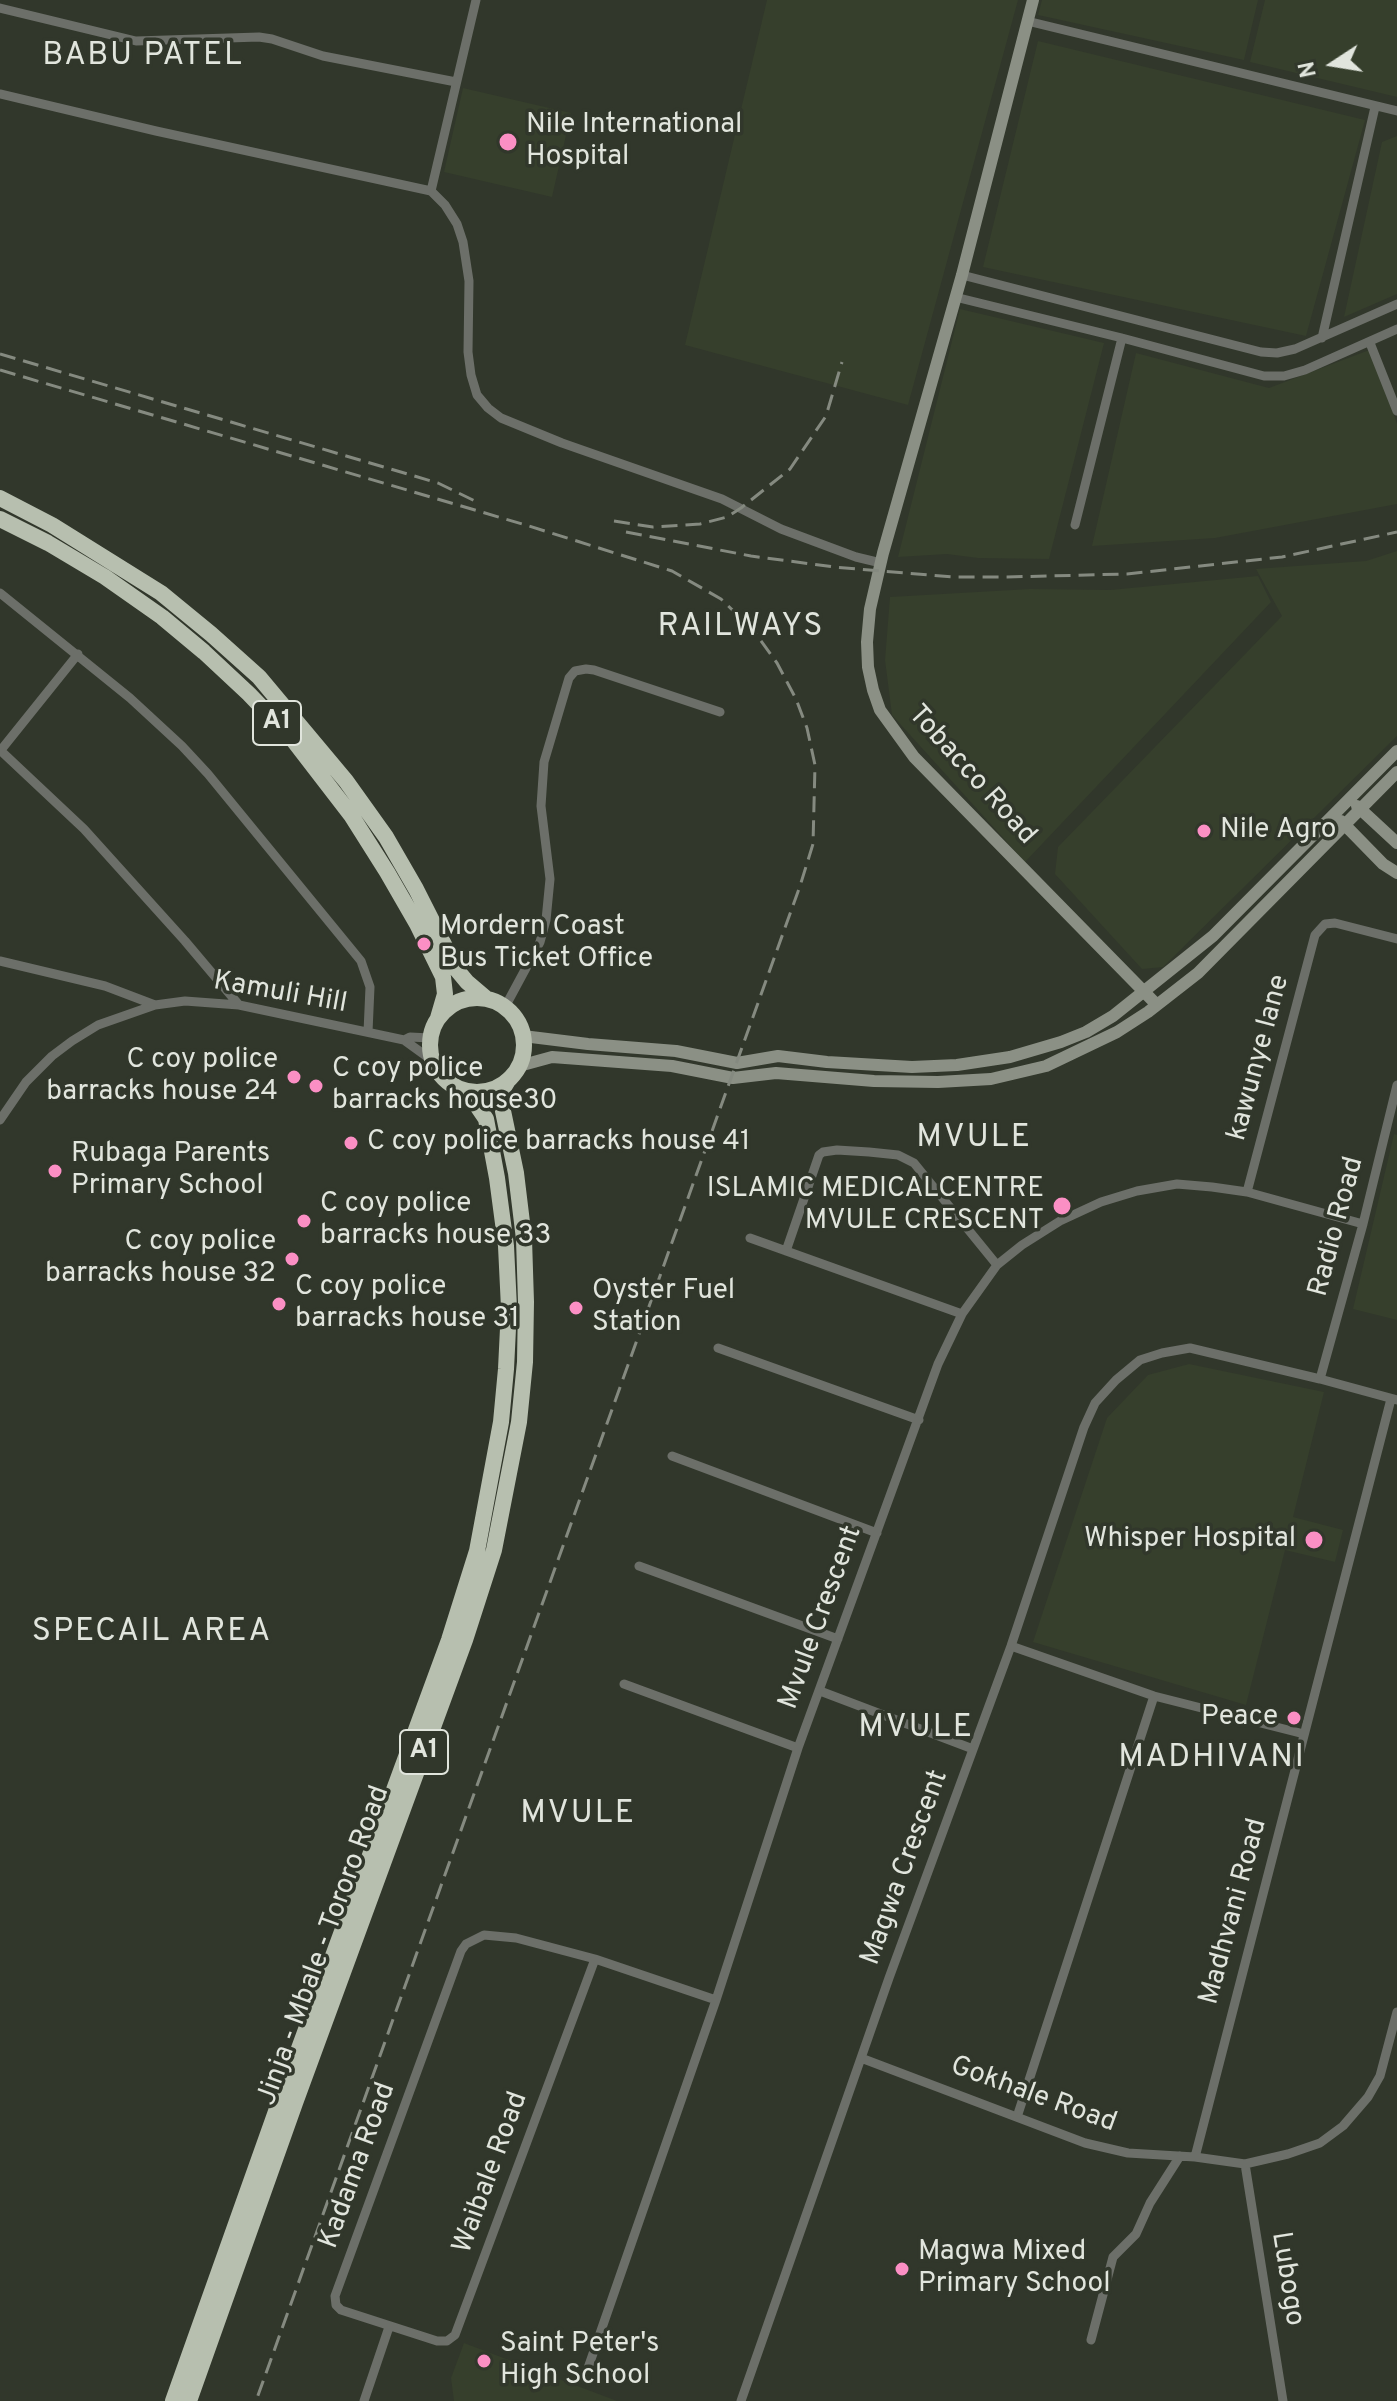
<!DOCTYPE html>
<style>
body{margin:0}
#map{position:relative;width:1397px;height:2401px;overflow:hidden;background:#31372b;font-family:Overpass,sans-serif}
canvas{display:block}
.north{position:absolute;left:1293px;top:24px;width:80px;height:80px;-webkit-text-stroke:6px #31372b;paint-order:stroke;rotate:258deg;font-size:22px;font-weight:700;line-height:32px;text-align:center;color:#e1e5dd}
.north::after{content:'';display:block;margin:auto;width:28px;height:36px;background:#e1e5dd;clip-path:polygon(50% 0,100% 100%,50% 72%,0 100%)}
</style>
<div id="map">
<canvas width="1397" height="2401"></canvas>
<div class="north">N</div>
</div>
<script>
const c = document.querySelector('canvas').getContext('2d');
c.lineJoin = 'round';
function fillPath(path, color) { c.fillStyle = color; c.fill(path, 'evenodd'); }
const toPath = rows => new Path2D(rows.map(r => 'M' + r).join(''));
function strokePath(path, color, width, dash) { c.strokeStyle = color; c.lineWidth = width; c.lineCap = dash ? 'butt' : 'round'; c.setLineDash(dash || []); c.stroke(path); }
function write(font, color, halo, rows, align = 'center') {
  c.font = font + ' Overpass,sans-serif'; c.lineWidth = 7; c.setLineDash([]); c.textBaseline = 'middle'; c.strokeStyle = halo; c.fillStyle = color; for (const [text, x, y, turn = 0] of rows) {
    c.save(); c.translate(x, y); c.rotate((+turn || 0) * Math.PI / 180); c.textAlign = isNaN(turn) ? turn : align; if (halo) c.strokeText(text, 0, 0); c.fillText(text, 0, 0); c.restore();
  }
}
const built = toPath([
 [767,0,1018,0,908,405,685,345],
 [1042,0,1258,0,1244,60,1038,15],
 [1265,0,1397,0,1397,97,1250,62],
 [1038,41,1365,120,1306,336,983,267],
 [463,88,571,113,552,197,444,172],
 [1397,136,1397,294,1344,317,1382,142],
 [960,309,1104,343,1049,559,978,558,947,554,898,557],
 [1372,349,1397,424,1397,504,1215,538,1092,546,1136,353,1269,388],
 [1397,551,1397,736,1163,967,1142,969,1055,874,1058,847,1282,616,1256,569,1366,561],
 [1258,576,1271,602,1025,862,892,715,885,660,890,597,1030,589,1110,590],
 [1394,1134,1397,1135,1397,1320,1353,1309],
 [1189,1364,1324,1392,1293,1517,1343,1530,1335,1562,1285,1550,1246,1705,1033,1642,1107,1418,1148,1375],
 [464,2343,617,2401,454,2401,451,2378]
]);
const street = toPath([
 [0,8,136,41,259,37,272,39,323,56,456,82],
 [1027,21,1397,111],
 [0,94,156,131,431,191,445,205,457,224,463,242,469,281,468,352,471,375,477,395,488,408,501,418,562,443,722,499,781,529,856,557,881,563],
 [431,191,476,0],
 [962,275,1261,352,1277,353,1295,349,1397,304],
 [955,297,1122,338,1264,376,1284,376,1305,370,1397,329],
 [1322,338,1375,107],
 [1370,343,1397,411],
 [1075,525,1122,338],
 [0,593,130,698,182,746,208,774,361,961,370,987,368,1032],
 [0,750,84,829,185,941,239,1005],
 [1,750,78,654],
 [0,961,105,986,155,1005],
 [505,1007,540,942,546,920,550,879,541,806,544,762,569,678,575,671,586,669,594,670,720,712],
 [430,1038,410,1037,404,1040,433,1061],
 [0,1120,26,1082,52,1056,72,1041,98,1025,155,1005,185,1001,239,1005,404,1040],
 [1247,1192,1315,935,1325,924,1335,923,1397,939],
 [750,1238,962,1314],
 [786,1251,819,1155,823,1152,837,1150,869,1152,898,1155,914,1163,997,1265],
 [718,1348,919,1420],
 [1320,1379,1363,1224,1397,1085],
 [672,1456,877,1533],
 [639,1566,838,1639],
 [1011,1646,1154,1696,1304,1734],
 [624,1684,798,1748],
 [820,1691,973,1749],
 [595,1959,455,2335,447,2341,437,2341,341,2310,336,2305,335,2296,461,1951,466,1944,484,1935,516,1938,595,1959,716,2000],
 [861,2058,1085,2143,1128,2153,1195,2157,1245,2164,1288,2154,1320,2143,1343,2126,1368,2097,1380,2076,1397,2012],
 [1017,2117,1154,1696],
 [1195,2157,1391,1399],
 [1245,2164,1283,2401],
 [1091,2340,1113,2257,1136,2234,1150,2203,1180,2156],
 [588,2368,716,2000,798,1748,938,1364,962,1314,997,1265,1022,1245,1060,1221,1101,1202,1137,1191,1177,1184,1212,1187,1247,1192,1363,1224],
 [364,2401,389,2327],
 [741,2401,889,1978,1011,1646,1084,1427,1095,1403,1116,1380,1140,1360,1162,1353,1190,1348,1320,1379,1397,1400]
]);
const secondary = toPath([
 [1033,0,962,275,883,553,870,609,867,642,868,667,873,690,880,710,914,757,1157,1005],
 [1357,806,1397,843],
 [1341,821,1383,864,1397,873],
 [523,1036,588,1044,676,1051,737,1063,778,1056,827,1062,912,1067,957,1065,1010,1057,1061,1042,1086,1032,1113,1016,1213,936,1397,751],
 [519,1066,552,1057,672,1066,733,1078,776,1073,874,1081,938,1082,991,1079,1046,1066,1117,1032,1148,1012,1198,973,1397,772]
]);
const highway = toPath([
 [0,498,52,525,161,593,211,634,259,677,346,781,386,837,416,889,457,970,467,982,487,999],
 [0,519,48,543,105,577,162,617,204,652,249,694,294,741,351,815,387,872,417,924,443,977,445,994,438,1018],
 '430 1045a47 47 0 1 1 94 0a47 47 0 1 1-94 0Z',
 [173,2401,279,2103,449,1640,477,1551,501,1422,506,1369,509,1308,506,1246,497,1178,486,1119,467,1091],
 [189,2401,295,2103,465,1640,494,1550,519,1422,525,1362,526,1302,524,1239,516,1173,503,1111,503,1089,509,1079]
]);
const rail = toPath([
 [0,354,438,483,477,502],
 [0,370,529,526,672,571,721,599,753,630,777,663,796,699,807,728,815,765,813,844,800,886,256,2401],
 [614,521,653,527,700,524,727,517,741,508,790,469,826,416,842,362],
 [626,532,751,556,834,567,953,577,1007,577,1127,574,1282,557,1397,532]
]);
const markers = [
 [508,142,10,"#fb8fc4"],
 [1204,831,8,"#fb8fc4"],
 [424,944,8,"#fb8fc4"],
 [294,1077,8,"#fb8fc4"],
 [316,1086,8,"#fb8fc4"],
 [351,1143,8,"#fb8fc4"],
 [55,1171,8,"#fb8fc4"],
 [1062,1206,10,"#fb8fc4"],
 [304,1221,8,"#fb8fc4"],
 [292,1259,8,"#fb8fc4"],
 [279,1304,8,"#fb8fc4"],
 [576,1308,8,"#fb8fc4"],
 [1314,1540,10,"#fb8fc4"],
 [1294,1718,8,"#fb8fc4"],
 [902,2269,8,"#fb8fc4"],
 [484,2361,8,"#fb8fc4"]
];
const shields = [
 [277,723,48],
 [424,1752,48]
];
const shieldNames = [
 ["A1",277,723],
 ["A1",424,1752]
];
const poiNames = [
 ["Nile International",526,126],
 ["Hospital",526,158],
 ["Nile Agro",1220,831],
 ["Mordern Coast",440,928],
 ["Bus Ticket Office",440,960],
 ["C coy police",278,1061,"right"],
 ["barracks house 24",278,1093,"right"],
 ["C coy police",332,1070],
 ["barracks house30",332,1102],
 ["C coy police barracks house 41",367,1143],
 ["Rubaga Parents",71,1155],
 ["Primary School",71,1187],
 ["ISLAMIC MEDICALCENTRE",1044,1190,"right"],
 ["MVULE CRESCENT",1044,1222,"right"],
 ["C coy police",320,1205],
 ["barracks house 33",320,1237],
 ["C coy police",276,1243,"right"],
 ["barracks house 32",276,1275,"right"],
 ["C coy police",295,1288],
 ["barracks house 31",295,1320],
 ["Oyster Fuel",592,1292],
 ["Station",592,1324],
 ["Whisper Hospital",1296,1540,"right"],
 ["Peace",1278,1718,"right"],
 ["Magwa Mixed",918,2253],
 ["Primary School",918,2285],
 ["Saint Peter's",500,2345],
 ["High School",500,2377]
];
const streetNames = [
 ["Tobacco Road",971,776,48],
 ["Kamuli Hill",280,994,10],
 ["kawunye lane",1260,1058,-75],
 ["Radio Road",1338,1227,-75],
 ["Mvule Crescent",822,1618,-70],
 ["Magwa Crescent",906,1868,-70],
 ["Madhvani Road",1235,1912,-75],
 ["Jinja - Mbale - Tororo Road",325,1946,-70],
 ["Gokhale Road",1033,2096,20],
 ["Kadama Road",359,2166,-70],
 ["Waibale Road",492,2173,-70],
 ["Lubogo",1286,2279,81]
];
const quarterNames = [
 ["BABU PATEL",143,58],
 ["RAILWAYS",741,629],
 ["MVULE",974,1140],
 ["SPECAIL AREA",152,1634],
 ["MVULE",916,1730],
 ["MADHIVANI",1212,1760],
 ["MVULE",578,1816]
];
fillPath(built, '#363f2c');
strokePath(street, '#6c6f69', 9);
strokePath(secondary, '#8b9085', 12);
strokePath(highway, '#b7bfaf', 16);
strokePath(rail, '#858a80', 3, [16, 8]);
for (const [x, y, r, color] of markers) { const dot = new Path2D(); dot.arc(x, y, r, 0, 2 * Math.PI); c.fillStyle = color; c.fill(dot); strokePath(dot, '#31372b', 3); }
for (const [x, y, w] of shields) { const box = new Path2D(); box.roundRect(x - w / 2, y - 22, w, 44, 6); c.fillStyle = '#31372b'; c.fill(box); strokePath(box, '#e1e5dd', 2); }
write('bold 26px', '#e1e5dd', null, shieldNames);
write('28px', '#e1e5dd', '#31372b', poiNames, 'left');
write('28px', '#e1e5dd', '#31372b', streetNames);
c.letterSpacing = '2px';
write('32px', '#e1e5dd', '#31372b', quarterNames);
c.letterSpacing = '0px';
</script>
